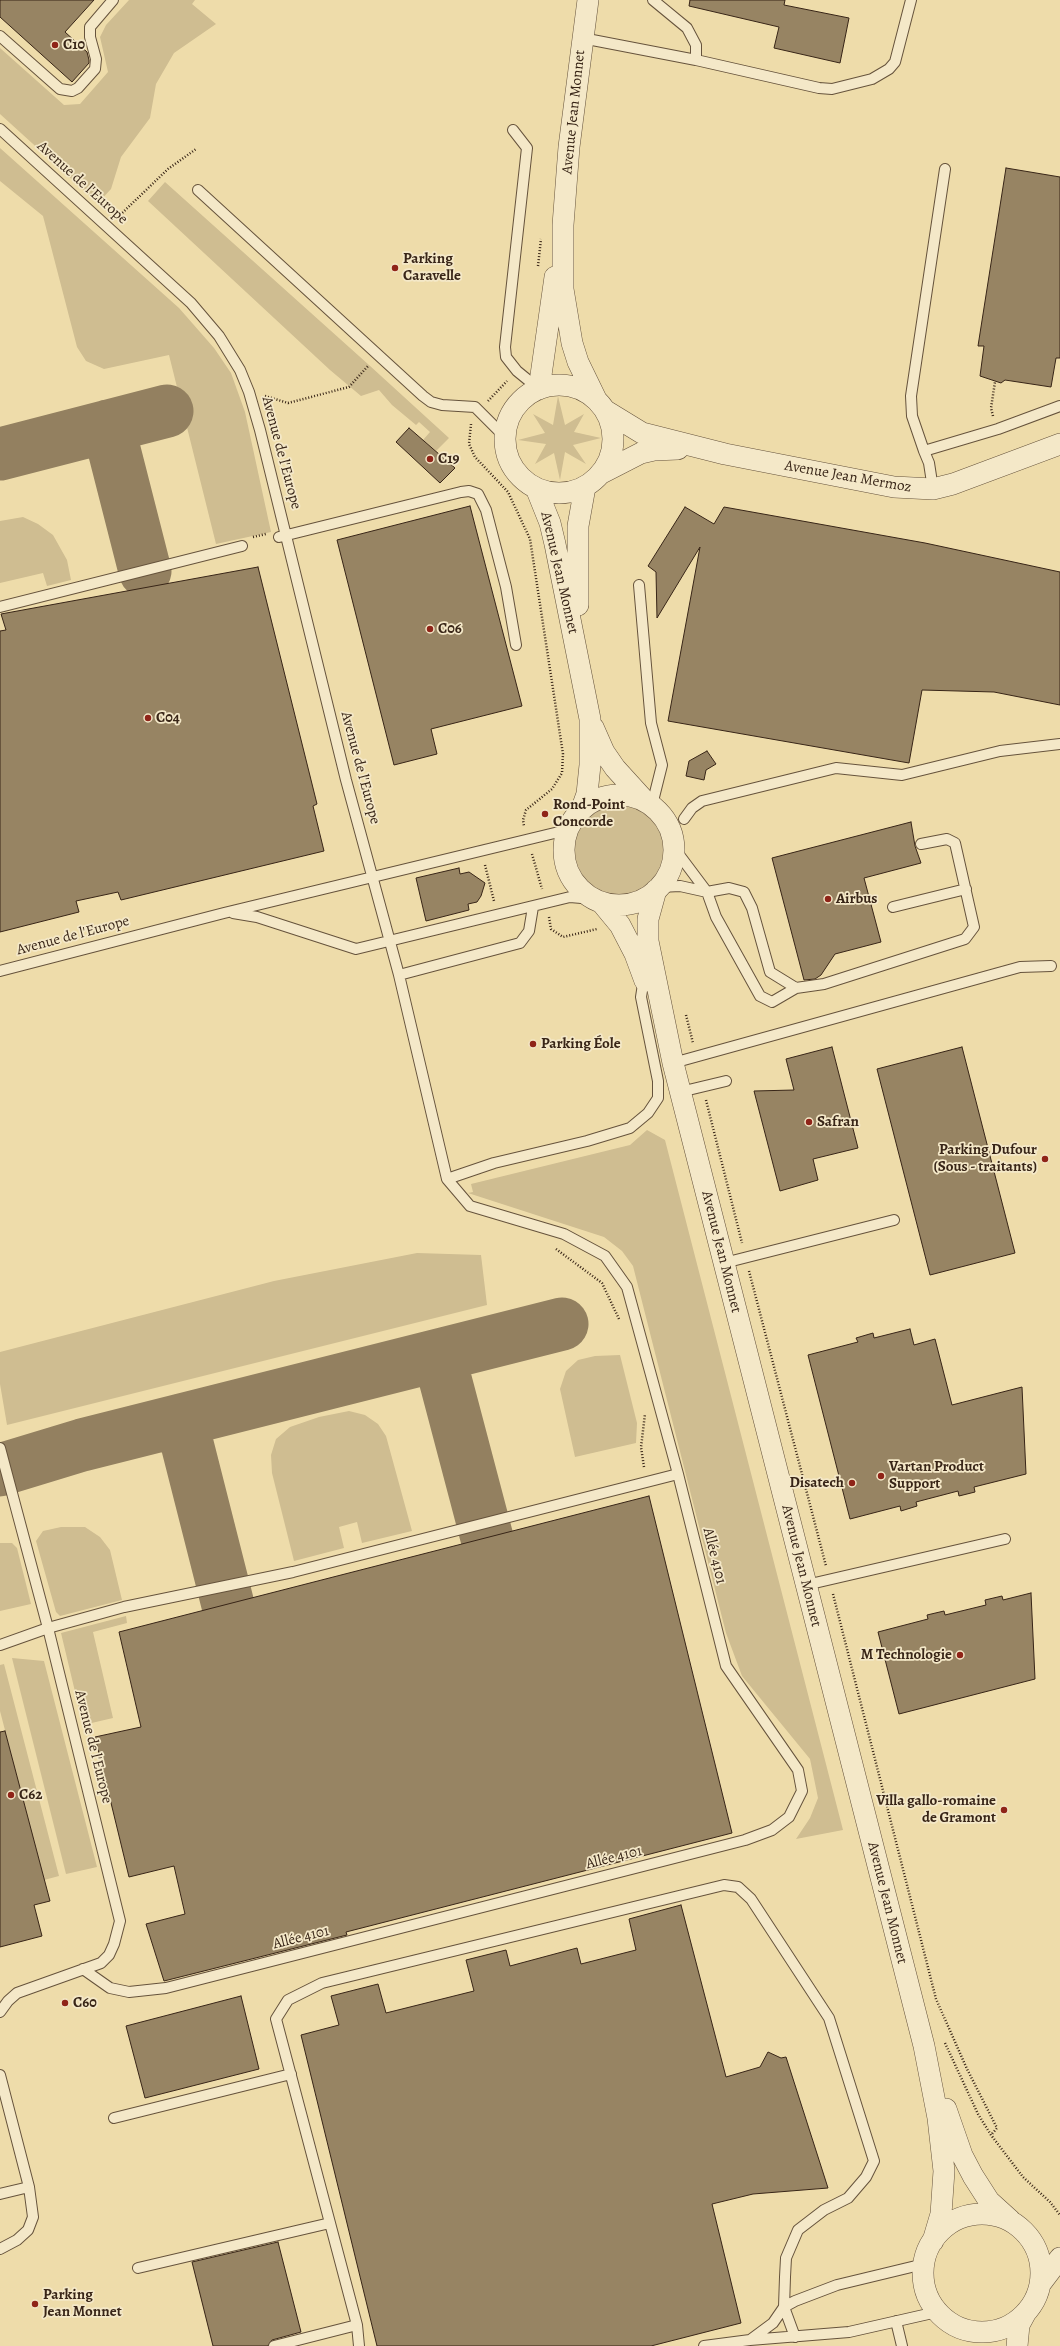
<!DOCTYPE html>
<meta charset="utf-8">
<style>
body{margin:0}
canvas{display:block;background:#eedcaa}
</style>
<canvas width="1060" height="2346"></canvas>
<script>
const c = document.querySelector('canvas').getContext('2d');
c.lineJoin = 'round';
function fillPath(path, color) { c.fillStyle = color; c.fill(path, 'evenodd'); }
const toPath = rows => new Path2D(rows.map(r => 'M' + r).join(''));
function strokePath(path, color, width, dash) { c.strokeStyle = color; c.lineWidth = width; c.lineCap = dash ? 'butt' : 'round'; c.setLineDash(dash || []); c.stroke(path); }
function write(font, color, halo, rows, align = 'center') {
  c.font = font + ' Alegreya,serif'; c.lineWidth = 3.5; c.setLineDash([]); c.textBaseline = 'middle'; c.strokeStyle = halo; c.fillStyle = color; for (const [text, x, y, turn = 0] of rows) {
    c.save(); c.translate(x, y); c.rotate((+turn || 0) * Math.PI / 180); c.textAlign = isNaN(turn) ? turn : align; if (halo) c.strokeText(text, 0, 0); c.fillText(text, 0, 0); c.restore();
  }
}
const green = toPath([
 [129,0,195,0,192,4,216,24,174,53,156,84,150,118,121,157,111,189,98,203,0,114,0,48,64,105,80,104,108,72,100,37,106,25],
 [0,148,179,308,214,348,231,373,245,412,271,532,216,544,169,355,104,369,86,361,77,347,43,216,0,181],
 [165,182,369,365,449,438,436,451,423,440,430,432,419,422,416,425,392,405,379,390,361,396,330,370,148,201],
 [558,396,565,425,584,414,574,432,601,438,573,445,586,464,565,452,560,480,554,453,535,464,546,444,518,440,545,433,533,414,553,425],
 [23,517,38,524,53,535,67,560,71,580,47,586,43,573,0,583,0,521],
 '575 850a44 44 0 1 1 88 0a44 44 0 1 1-88 0Z',
 [647,1130,665,1140,843,1830,796,1839,810,1818,818,1798,810,1759,742,1676,726,1633,633,1266,622,1251,604,1237,468,1193,473,1192,471,1184,630,1145],
 [417,1253,481,1255,487,1305,7,1425,0,1384,0,1352,274,1281],
 [620,1355,637,1423,636,1443,575,1457,560,1389,566,1371,578,1360,595,1356],
 [349,1411,365,1415,378,1424,386,1436,412,1531,362,1543,357,1522,339,1527,344,1548,294,1561,272,1473,271,1455,276,1439,290,1427,319,1417],
 [61,1527,85,1527,100,1537,110,1550,122,1600,60,1616,56,1612,36,1541,43,1531],
 [0,1543,12,1543,17,1548,31,1604,0,1611],
 [126,1616,127,1623,93,1632,113,1718,83,1725,61,1633],
 [12,1658,44,1661,97,1867,66,1874],
 [4,1664,59,1876,44,1880,0,1711,0,1665]
]);
const taxiway = toPath([
 [108,426,145,571],
 [0,454,167,411],
 [439,1356,487,1538],
 [181,1420,228,1605],
 [0,1470,82,1445,562,1324]
]);
const building = toPath([
 [0,0,94,0,65,32,87,52,89,60,89,63,72,82,0,17,0,0],
 [690,0,785,0,784,5,849,18,840,63,774,48,779,27,689,6,690,0],
 [1006,168,1060,177,1060,358,1056,358,1051,387,1005,380,1001,383,980,376,984,346,978,346,1006,168],
 [409,428,455,468,440,483,396,442,409,428],
 [470,506,522,706,431,729,437,754,394,765,337,540,470,506],
 [685,507,714,524,724,507,925,543,1060,572,1060,705,994,692,922,690,909,763,668,721,700,547,657,618,656,572,648,566,685,507],
 [258,567,317,804,313,806,324,851,121,900,118,892,76,901,79,912,0,932,0,631,6,630,1,614,258,567],
 [707,751,716,764,706,770,704,780,686,776,689,761,707,751],
 [911,822,915,846,921,863,864,878,881,942,835,954,821,975,815,979,804,980,772,858,911,822],
 [459,868,460,874,469,872,485,883,481,896,477,902,468,904,469,910,426,921,416,878,459,868],
 [832,1047,858,1148,813,1159,818,1180,780,1191,754,1091,794,1090,786,1059,832,1047],
 [962,1047,1015,1253,930,1275,877,1069,962,1047],
 [910,1329,914,1345,935,1339,952,1405,1022,1387,1026,1474,974,1487,975,1492,959,1496,958,1491,916,1502,917,1506,901,1511,900,1506,850,1519,808,1355,858,1342,856,1338,873,1333,874,1338,910,1329],
 [649,1496,732,1833,346,1932,347,1935,164,1981,146,1924,185,1914,174,1866,129,1877,95,1737,141,1727,119,1632,649,1496],
 [1031,1593,1035,1679,899,1714,878,1632,928,1619,927,1615,944,1611,945,1615,986,1605,985,1600,1002,1596,1003,1600,1031,1593],
 [5,1731,50,1901,34,1905,42,1936,0,1947,0,1732,5,1731],
 [681,1905,726,2077,760,2067,768,2052,781,2058,786,2057,828,2188,753,2194,712,2204,741,2323,651,2346,377,2346,301,2035,339,2025,331,1996,378,1984,386,2013,474,1991,466,1960,506,1950,510,1966,577,1948,581,1964,636,1950,629,1919,681,1905],
 [241,1996,259,2069,145,2098,126,2026,241,1996],
 [278,2242,301,2332,272,2340,268,2346,213,2346,192,2262,278,2242]
]);
const path = toPath([
 [118,217,168,169,196,149],
 [538,266,541,239],
 [265,396,288,403,349,387,368,366],
 [488,401,507,381],
 [993,416,991,408,995,382],
 [471,424,469,444,475,457,508,492,530,539,563,754,562,773,552,789,526,810,523,820,524,826],
 [253,537,266,534],
 [532,854,542,889],
 [485,865,494,901],
 [549,917,551,929,563,937,597,929],
 [686,1015,693,1043],
 [706,1100,742,1243],
 [556,1249,602,1283,619,1319],
 [749,1271,826,1566],
 [644,1467,641,1447,645,1414],
 [833,1594,936,1999,967,2069,997,2128,991,2135],
 [945,2043,978,2114,991,2135,1023,2177,1050,2202,1060,2215]
]);
const lane = toPath([
 [653,0,687,28,696,45,696,60],
 [0,36,60,89,72,91,78,88,95,69,96,59,90,37,90,27,113,0],
 [582,38,696,60,819,88,832,89,872,79,889,69,895,62,911,0],
 [0,129,191,303,219,336,240,370,249,392,260,430,346,780,399,975,447,1179,470,1206,564,1234,605,1256,627,1287,678,1474,726,1666,798,1770,802,1791,789,1817,772,1830,745,1840,166,1988,129,1992,110,1988,83,1969],
 [513,130,527,148,505,347,506,357,517,371,539,389],
 [198,190,423,396,431,402,442,405,475,407,505,437],
 [924,451,912,416,911,396,945,169],
 [933,489,929,463,924,451,998,429,1060,406],
 [279,537,461,492,469,491,478,494,486,510,506,587,516,645],
 [639,585,651,723,662,765,652,805],
 [0,607,242,546],
 [684,819,692,808,702,801,836,768,902,775,1000,751,1060,744],
 [660,887,680,886,707,892,674,848],
 [893,907,966,889],
 [233,913,257,917,356,949,570,897,593,899],
 [0,971,224,913,567,830],
 [399,975,520,943,529,931,533,907],
 [796,988,770,972,752,908,744,892,729,888,707,892,716,917,760,996,772,1002,796,988,824,984,965,939,974,927,955,843,947,839,921,844],
 [673,1063,1020,967,1051,966],
 [680,1092,726,1081],
 [447,1179,494,1163,587,1141,630,1128,648,1113,658,1098,658,1081,641,997,644,978],
 [724,1263,894,1220],
 [0,1448,48,1628,120,1921,114,1944,109,1955,101,1963,17,1993,8,2001,0,2012],
 [806,1585,1005,1539],
 [0,1645,48,1628,124,1607,293,1572,678,1474],
 [0,2075,29,2187,33,2217,28,2230,17,2240,0,2249],
 [114,2118,291,2074],
 [0,2194,29,2187],
 [924,2264,837,2285,795,2301,784,2307,773,2323,750,2340,849,2332,937,2312],
 [138,2268,330,2223],
 [896,2321,902,2346],
 [274,2346,357,2325],
 [359,2346,357,2325,276,2019,288,2000,322,1983,724,1885,738,1887,751,1899,829,2018,874,2161,866,2177,848,2198,824,2210,798,2230,786,2258,785,2277,784,2307,795,2337],
 [704,2346,750,2340]
]);
const street = toPath([
 [588,0,569,147,563,225,563,289,572,343,578,362,596,399],
 '505 439a54 54 0 1 1 108 0a54 54 0 1 1-108 0Z',
 [539,389,555,277],
 [606,411,642,433,725,454,894,487,933,489,953,484,1060,444],
 [602,473,641,453,654,450,678,449],
 [536,488,550,523,555,544,590,719,590,765,587,794,582,808],
 [578,605,578,526,585,487],
 [593,727,604,752,615,768,645,801],
 '564 850a55 55 0 1 1 110 0a55 55 0 1 1-110 0Z',
 [656,890,648,919,648,941,673,1063,924,2046,938,2118,944,2171,941,2214,933,2241],
 [601,902,620,925,635,954,645,981],
 [946,2109,962,2155,973,2176,989,2201,1010,2220],
 '923 2273a59 59 0 1 1 118 0a59 59 0 1 1-118 0Z',
 [1041,2283,1060,2258],
 [1017,2346,1019,2325,1025,2314]
]);
const markers = [
 [55,45,4,"#8f2418"],
 [395,268,4,"#8f2418"],
 [430,459,4,"#8f2418"],
 [430,629,4,"#8f2418"],
 [148,718,4,"#8f2418"],
 [545,814,4,"#8f2418"],
 [828,899,4,"#8f2418"],
 [533,1044,4,"#8f2418"],
 [809,1122,4,"#8f2418"],
 [1045,1159,4,"#8f2418"],
 [881,1476,4,"#8f2418"],
 [852,1483,4,"#8f2418"],
 [960,1655,4,"#8f2418"],
 [11,1795,4,"#8f2418"],
 [1004,1810,4,"#8f2418"],
 [65,2003,4,"#8f2418"],
 [35,2304,4,"#8f2418"]
];
const poiNames = [
 ["C10",63,45],
 ["Parking",403,259],
 ["Caravelle",403,276],
 ["C19",438,459],
 ["C06",438,629],
 ["C04",156,718],
 ["Rond-Point",553,805],
 ["Concorde",553,822],
 ["Airbus",836,899],
 ["Parking Éole",541,1044],
 ["Safran",817,1122],
 ["Parking Dufour",1037,1150,"right"],
 ["(Sous - traitants)",1037,1167,"right"],
 ["Vartan Product",889,1467],
 ["Support",889,1484],
 ["Disatech",844,1483,"right"],
 ["M Technologie",952,1655,"right"],
 ["C62",19,1795],
 ["Villa gallo-romaine",996,1801,"right"],
 ["de Gramont",996,1818,"right"],
 ["C60",73,2003],
 ["Parking",43,2295],
 ["Jean Monnet",43,2312]
];
const streetNames = [
 ["Avenue Jean Monnet",574,112,-84],
 ["Avenue de l'Europe",82,183,42],
 ["Avenue de l'Europe",281,453,75],
 ["Avenue Jean Mermoz",848,477,10],
 ["Avenue Jean Monnet",559,573,77],
 ["Avenue de l'Europe",360,768,75],
 ["Avenue de l'Europe",73,936,-15],
 ["Avenue Jean Monnet",721,1252,76],
 ["Allée 4101",714,1556,76],
 ["Avenue Jean Monnet",801,1566,76],
 ["Avenue de l'Europe",93,1747,76],
 ["Allée 4101",614,1858,-14],
 ["Avenue Jean Monnet",887,1903,76],
 ["Allée 4101",301,1938,-14]
];
fillPath(green, '#cfbd91');
strokePath(taxiway, '#938060', 53);
fillPath(building, '#978463');
strokePath(building, '#382517', 1);
strokePath(lane, '#66533c', 12);
strokePath(street, '#66533c', 22);
strokePath(path, '#382517', 2.5, [1, 2]);
strokePath(lane, '#f4e8c8', 10);
strokePath(street, '#f4e8c8', 21);
for (const [x, y, r, color] of markers) { const dot = new Path2D(); dot.arc(x, y, r, 0, 2 * Math.PI); c.fillStyle = color; c.fill(dot); strokePath(dot, '#f4e8c8', 1.5); }
write('bold 15px', '#382517', '#f4e8c8', poiNames, 'left');
write('15px', '#382517', '#f4e8c8', streetNames);
</script>
